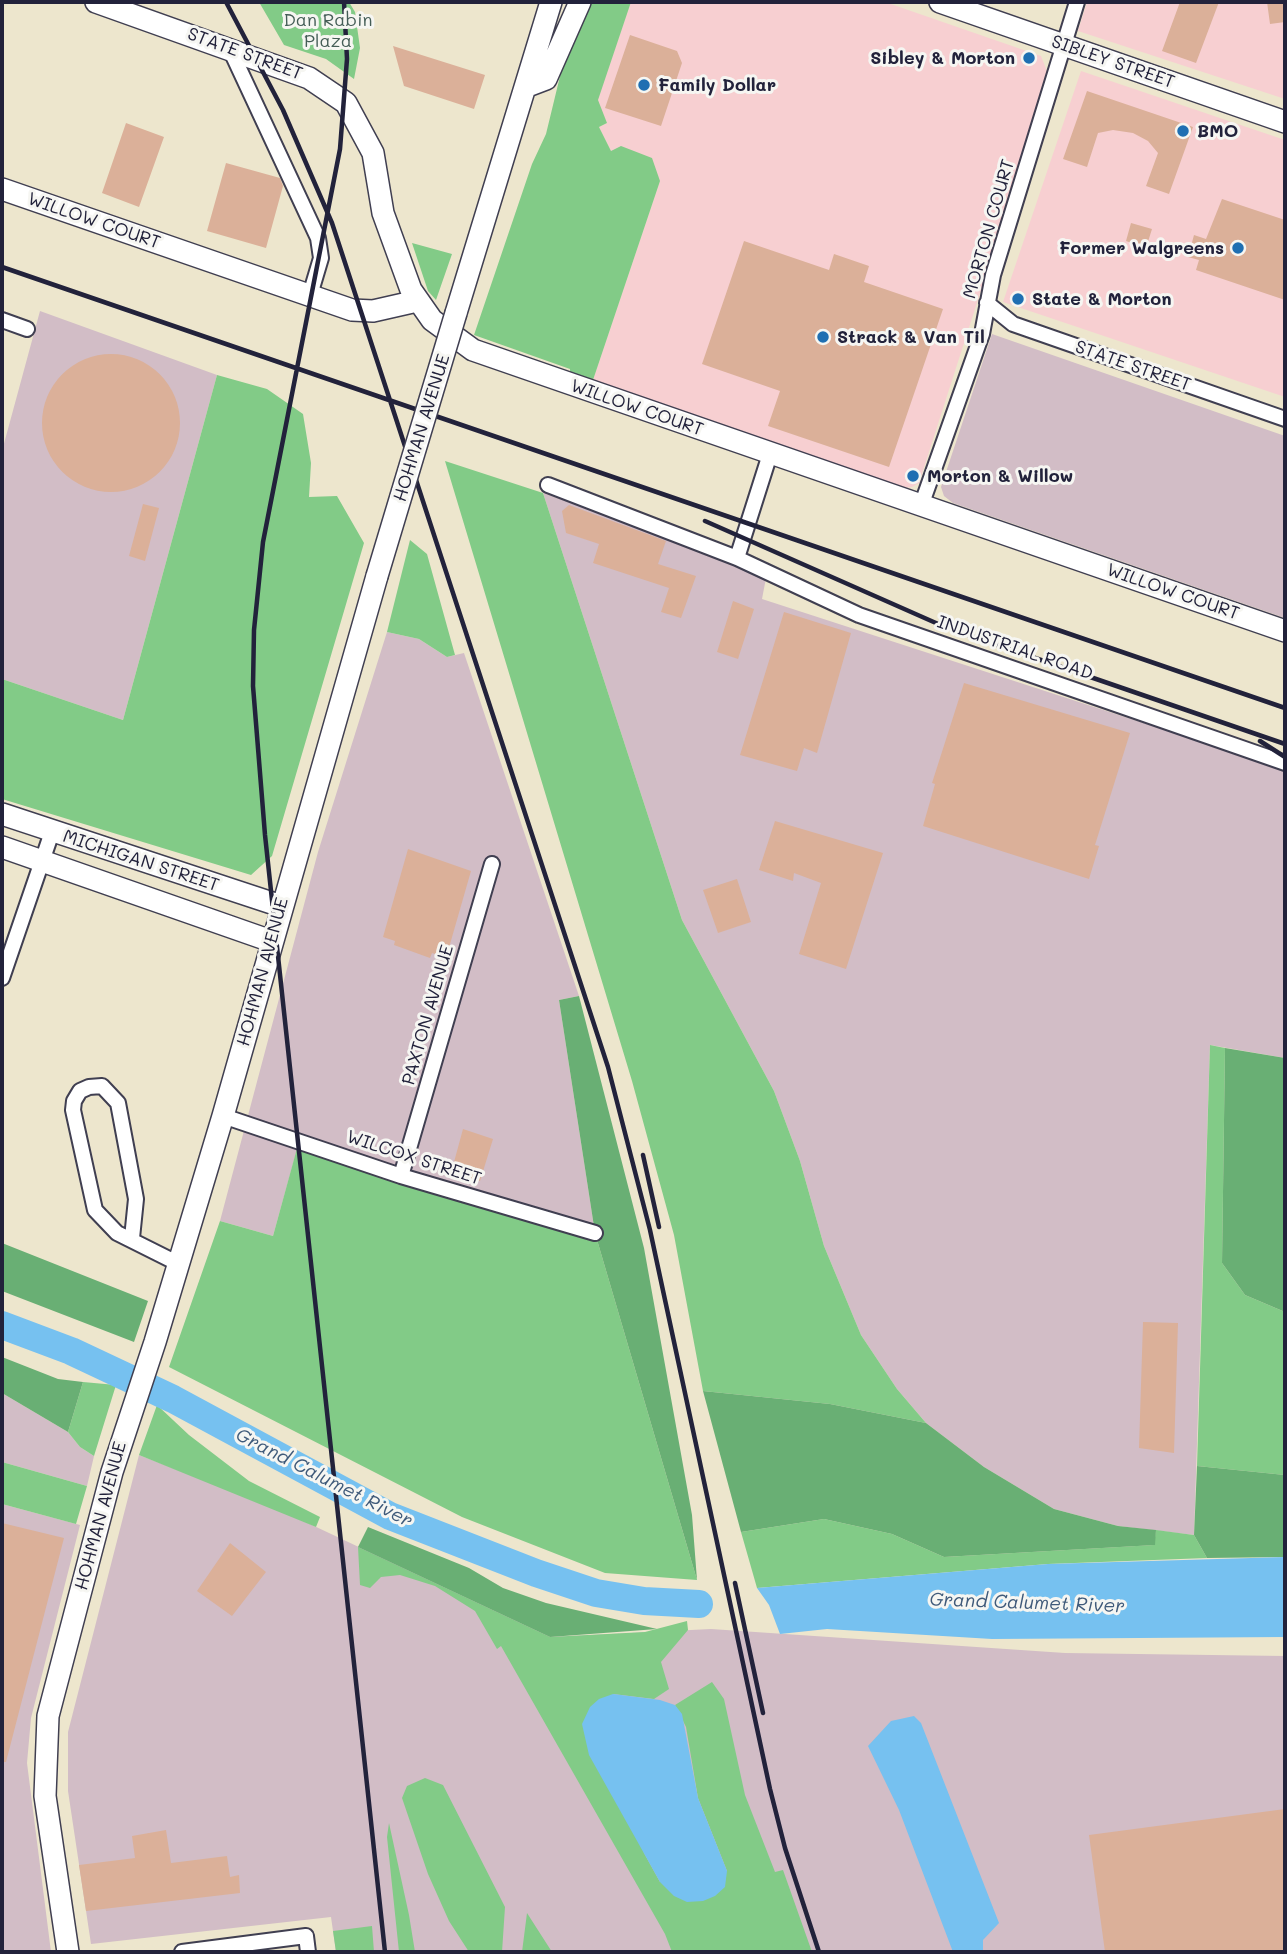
<!DOCTYPE html>
<style>
body{margin:0}
#map{position:relative;width:1287px;height:1954px;overflow:hidden;background:#ede6cd;font-family:Mali,sans-serif}
canvas{display:block}
.frame{position:absolute;inset:0;border:4px solid #22223b;pointer-events:none}
</style>
<div id="map">
<canvas width="1287" height="1954"></canvas>
<div class="frame"></div>
</div>
<script>
const c = document.querySelector('canvas').getContext('2d');
c.lineJoin = 'round';
function fillPath(path, color) { c.fillStyle = color; c.fill(path, 'evenodd'); }
const toPath = rows => new Path2D(rows.map(r => 'M' + r).join(''));
function strokePath(path, color, width, dash) { c.strokeStyle = color; c.lineWidth = width; c.lineCap = dash ? 'butt' : 'round'; c.setLineDash(dash || []); c.stroke(path); }
function write(font, color, halo, rows, align = 'center') {
  c.font = font + ' Mali,sans-serif'; c.lineWidth = 6; c.setLineDash([]); c.textBaseline = 'middle'; c.strokeStyle = halo; c.fillStyle = color; for (const [text, x, y, turn = 0] of rows) {
    c.save(); c.translate(x, y); c.rotate((+turn || 0) * Math.PI / 180); c.textAlign = isNaN(turn) ? turn : align; if (halo) c.strokeText(text, 0, 0); c.fillText(text, 0, 0); c.restore();
  }
}
const built = toPath([
 [631,2,885,2,1041,56,1048,74,1047,85,919,483,912,487,904,488,593,380,660,181,611,151,599,127,607,123,597,100],
 [1087,2,1285,2,1285,99,1078,31],
 [1081,71,1285,140,1285,397,1003,302]
]);
const industrial = toPath([
 [40,311,217,375,123,720,2,679,2,451],
 [992,334,1285,436,1285,618,953,503,944,496,941,487],
 [543,493,689,544,766,578,762,599,1285,769,1285,1058,1210,1045,1194,1535,1118,1526,1054,1509,984,1467,926,1423,897,1389,861,1335,824,1246,800,1161,774,1091,682,920],
 [387,632,419,639,447,657,464,653,579,996,559,1000,595,1233,299,1142,273,1236,220,1221,318,852],
 [2,1393,68,1432,80,1447,94,1456,87,1486,2,1462],
 [139,1455,278,1509,550,1637,711,1629,1065,1653,1285,1656,1285,1952,336,1952,331,1917,91,1944,68,1791,68,1732],
 [2,1504,80,1525,31,1718,27,1763,51,1952,2,1952]
]);
const green = toPath([
 [259,2,349,2,355,12,360,48,354,79,326,59,284,45],
 [578,2,631,2,598,100,607,123,599,127,611,151,621,146,652,158,660,181,593,380,570,372,570,369,474,335,532,164,546,134],
 [412,243,452,254,436,300,428,291],
 [217,375,267,389,303,414,311,463,309,497,337,496,364,543,272,856,251,875,2,799,2,679,123,720],
 [445,461,543,493,682,920,774,1091,800,1161,824,1246,861,1335,897,1389,926,1423,830,1404,703,1391,674,1235,632,1081],
 [410,540,427,554,455,655,447,657,419,639,387,632],
 [1210,1045,1225,1048,1222,1263,1245,1295,1285,1312,1285,1475,1197,1466],
 [299,1141,595,1233,697,1580,605,1573,462,1517,169,1367,220,1221,273,1236],
 [83,1382,116,1385,94,1456,80,1447,68,1432],
 [157,1405,189,1435,249,1481,320,1517,316,1527,139,1455],
 [2,1462,87,1486,76,1524,2,1504],
 [824,1519,892,1534,944,1557,1154,1545,1156,1530,1194,1535,1207,1558,1048,1564,757,1588,741,1532],
 [358,1547,550,1637,645,1632,687,1621,688,1630,661,1662,669,1689,654,1699,613,1694,644,1853,660,1882,727,1871,698,1798,686,1727,675,1705,712,1682,724,1699,745,1795,775,1872,783,1870,812,1952,672,1952,665,1934,501,1646,497,1649,475,1611,435,1586,400,1575,381,1577,370,1588,360,1585],
 [425,1778,443,1785,505,1907,502,1952,469,1952,449,1921,428,1874,402,1798,407,1786],
 [389,1823,409,1915,415,1952,399,1952,387,1837],
 [527,1913,552,1952,522,1952],
 [372,1926,374,1952,336,1952,333,1931]
]);
const forest = toPath([
 [579,996,644,1248,692,1515,697,1580,595,1233,559,1000],
 [1225,1048,1285,1058,1285,1312,1245,1295,1222,1263],
 [2,1243,148,1301,134,1342,2,1291],
 [2,1357,58,1379,83,1382,68,1432,2,1393],
 [703,1391,830,1404,926,1423,984,1467,1054,1509,1118,1526,1156,1530,1155,1545,944,1557,892,1534,824,1519,741,1532],
 [1197,1466,1285,1475,1285,1557,1207,1558,1194,1535],
 [368,1527,469,1568,503,1588,546,1603,657,1629,550,1637,358,1547]
]);
const water = toPath([
 [1285,1557,1285,1637,992,1639,827,1629,780,1634,769,1605,757,1588,1048,1564],
 [613,1694,660,1700,675,1705,682,1714,698,1798,727,1871,725,1887,715,1896,703,1901,687,1902,674,1896,660,1882,589,1755,582,1724,590,1707,599,1699],
 [914,1716,921,1723,999,1923,983,1940,983,1952,953,1952,899,1810,868,1746,891,1721]
]);
const river = toPath([
 [2,1325,71,1351,173,1399,390,1516,536,1573,596,1593,644,1601,699,1604]
]);
const building = toPath([
 [1180,2,1219,2,1196,63,1162,51],
 [1267,2,1285,2,1285,22,1270,24],
 [630,35,677,51,682,63,661,126,605,108],
 [393,46,485,75,474,109,404,86],
 [1087,91,1193,127,1169,194,1146,186,1158,153,1148,141,1133,133,1113,130,1098,133,1087,167,1063,159],
 [126,123,164,137,139,207,102,193],
 [226,163,280,178,283,186,266,248,207,231],
 [1222,199,1285,220,1285,300,1196,270,1199,260,1188,257,1194,235,1206,239],
 [1131,223,1152,229,1146,248,1126,241],
 [744,241,829,270,834,254,869,266,864,282,943,309,889,467,768,426,780,391,702,364],
 '42 423a69 69 0 1 1 138 0a69 69 0 1 1-138 0Z',
 [143,504,159,508,145,561,129,556],
 [569,505,666,541,658,564,696,576,681,618,661,612,669,588,593,563,599,544,566,533,562,511],
 [733,601,754,609,738,659,717,652],
 [784,612,851,633,817,753,804,748,797,771,740,755],
 [964,683,1130,733,1095,845,1099,846,1089,879,923,826,935,784,932,783],
 [775,821,883,853,846,969,799,954,821,883,794,873,793,881,759,870],
 [408,849,471,871,446,958,432,953,430,958,394,945,395,941,383,937],
 [737,879,751,922,718,933,703,890],
 [463,1129,493,1139,480,1181,451,1173],
 [1143,1322,1178,1323,1174,1453,1139,1448],
 [2,1523,64,1538,6,1762,2,1762],
 [230,1543,266,1572,232,1616,197,1591],
 [1285,1809,1285,1952,1105,1952,1089,1835],
 [166,1830,171,1863,227,1856,230,1877,239,1875,240,1893,86,1911,79,1865,135,1858,132,1836]
]);
const street = toPath([
 [229,47,318,238,321,258,310,295],
 [987,303,1013,324,1285,419],
 [2,320,27,329],
 [548,485,737,558,859,615,1285,763],
 [921,506,982,334,993,275,1077,2],
 [737,558,770,454],
 [2,978,52,832],
 [223,1116,401,1176,595,1233],
 [401,1176,492,864],
 [132,1238,136,1199,118,1103,102,1086,89,1087,80,1091,74,1101,73,1110,95,1210,117,1233,179,1264],
 [182,1952,306,1936,308,1952]
]);
const secondary = toPath([
 [96,2,309,78,346,103,373,153,383,213,411,290,432,320,473,350,1285,631],
 [940,2,1285,122],
 [525,87,546,79,580,2],
 [2,189,352,310,373,311,417,301],
 [456,313,551,2],
 [2,814,281,906],
 [2,847,271,941],
 [68,1952,45,1796,48,1716,112,1472,155,1342,223,1116,377,576]
]);
const rail = toPath([
 [226,2,283,110,332,223,608,1067,650,1230,770,1789,785,1848,819,1952],
 [344,2,347,59,340,149,263,542,254,630,253,686,265,835,385,1952],
 [2,267,1285,708],
 [705,521,945,627,1285,744],
 [1260,741,1285,757],
 [643,1155,659,1227],
 [735,1583,763,1713]
]);
const secondaryBridge = toPath([
 [377,576,456,313]
]);
const markers = [
 [1029,58,7,"#1f6fb2"],
 [644,85,7,"#1f6fb2"],
 [1183,131,7,"#1f6fb2"],
 [1238,248,7,"#1f6fb2"],
 [1018,299,7,"#1f6fb2"],
 [823,337,7,"#1f6fb2"],
 [913,476,7,"#1f6fb2"]
];
const parkNames = [
 ["Dan Rabin",328,20],
 ["Plaza",328,41]
];
const streetNames = [
 ["STATE STREET",245,54,20],
 ["SIBLEY STREET",1113,62,19],
 ["WILLOW COURT",94,221,19],
 ["MORTON COURT",989,229,-74],
 ["STATE STREET",1133,366,19],
 ["WILLOW COURT",637,408,19],
 ["HOHMAN AVENUE",422,428,-73],
 ["WILLOW COURT",1173,592,19],
 ["INDUSTRIAL ROAD",1015,648,19],
 ["MICHIGAN STREET",141,861,18],
 ["HOHMAN AVENUE",263,972,-75],
 ["PAXTON AVENUE",428,1015,-74],
 ["WILCOX STREET",414,1158,18],
 ["HOHMAN AVENUE",101,1516,-75]
];
const poiNames = [
 ["Sibley & Morton",1015,58,"right"],
 ["Family Dollar",658,85],
 ["BMO",1197,131],
 ["Former Walgreens",1224,248,"right"],
 ["State & Morton",1032,299],
 ["Strack & Van Til",837,337],
 ["Morton & Willow",927,476]
];
const waterNames = [
 ["Grand Calumet River",324,1478,27],
 ["Grand Calumet River",1027,1603,2]
];
fillPath(built, '#f7cfd1');
fillPath(industrial, '#d2bdc6');
fillPath(green, '#82cb87');
fillPath(forest, '#69af74');
fillPath(water, '#76c1f0');
strokePath(river, '#76c1f0', 28);
fillPath(building, '#dbb099');
strokePath(street, '#403f51', 18);
strokePath(secondary, '#403f51', 24);
strokePath(street, '#fff', 14);
strokePath(secondary, '#fff', 21);
strokePath(rail, '#22223b', 4.5);
strokePath(secondaryBridge, '#403f51', 24, []);
strokePath(secondaryBridge, '#fff', 21);
for (const [x, y, r, color] of markers) { const dot = new Path2D(); dot.arc(x, y, r, 0, 2 * Math.PI); c.fillStyle = color; c.fill(dot); strokePath(dot, '#f6f6f2', 2.5); }
write('18px', '#445d56', '#f6f6f2', parkNames);
write('18px', '#22223b', '#f6f6f2', streetNames);
write('bold 18px', '#22223b', '#f6f6f2', poiNames, 'left');
write('italic 19px', '#3f5a7a', '#f6f6f2', waterNames);
</script>
